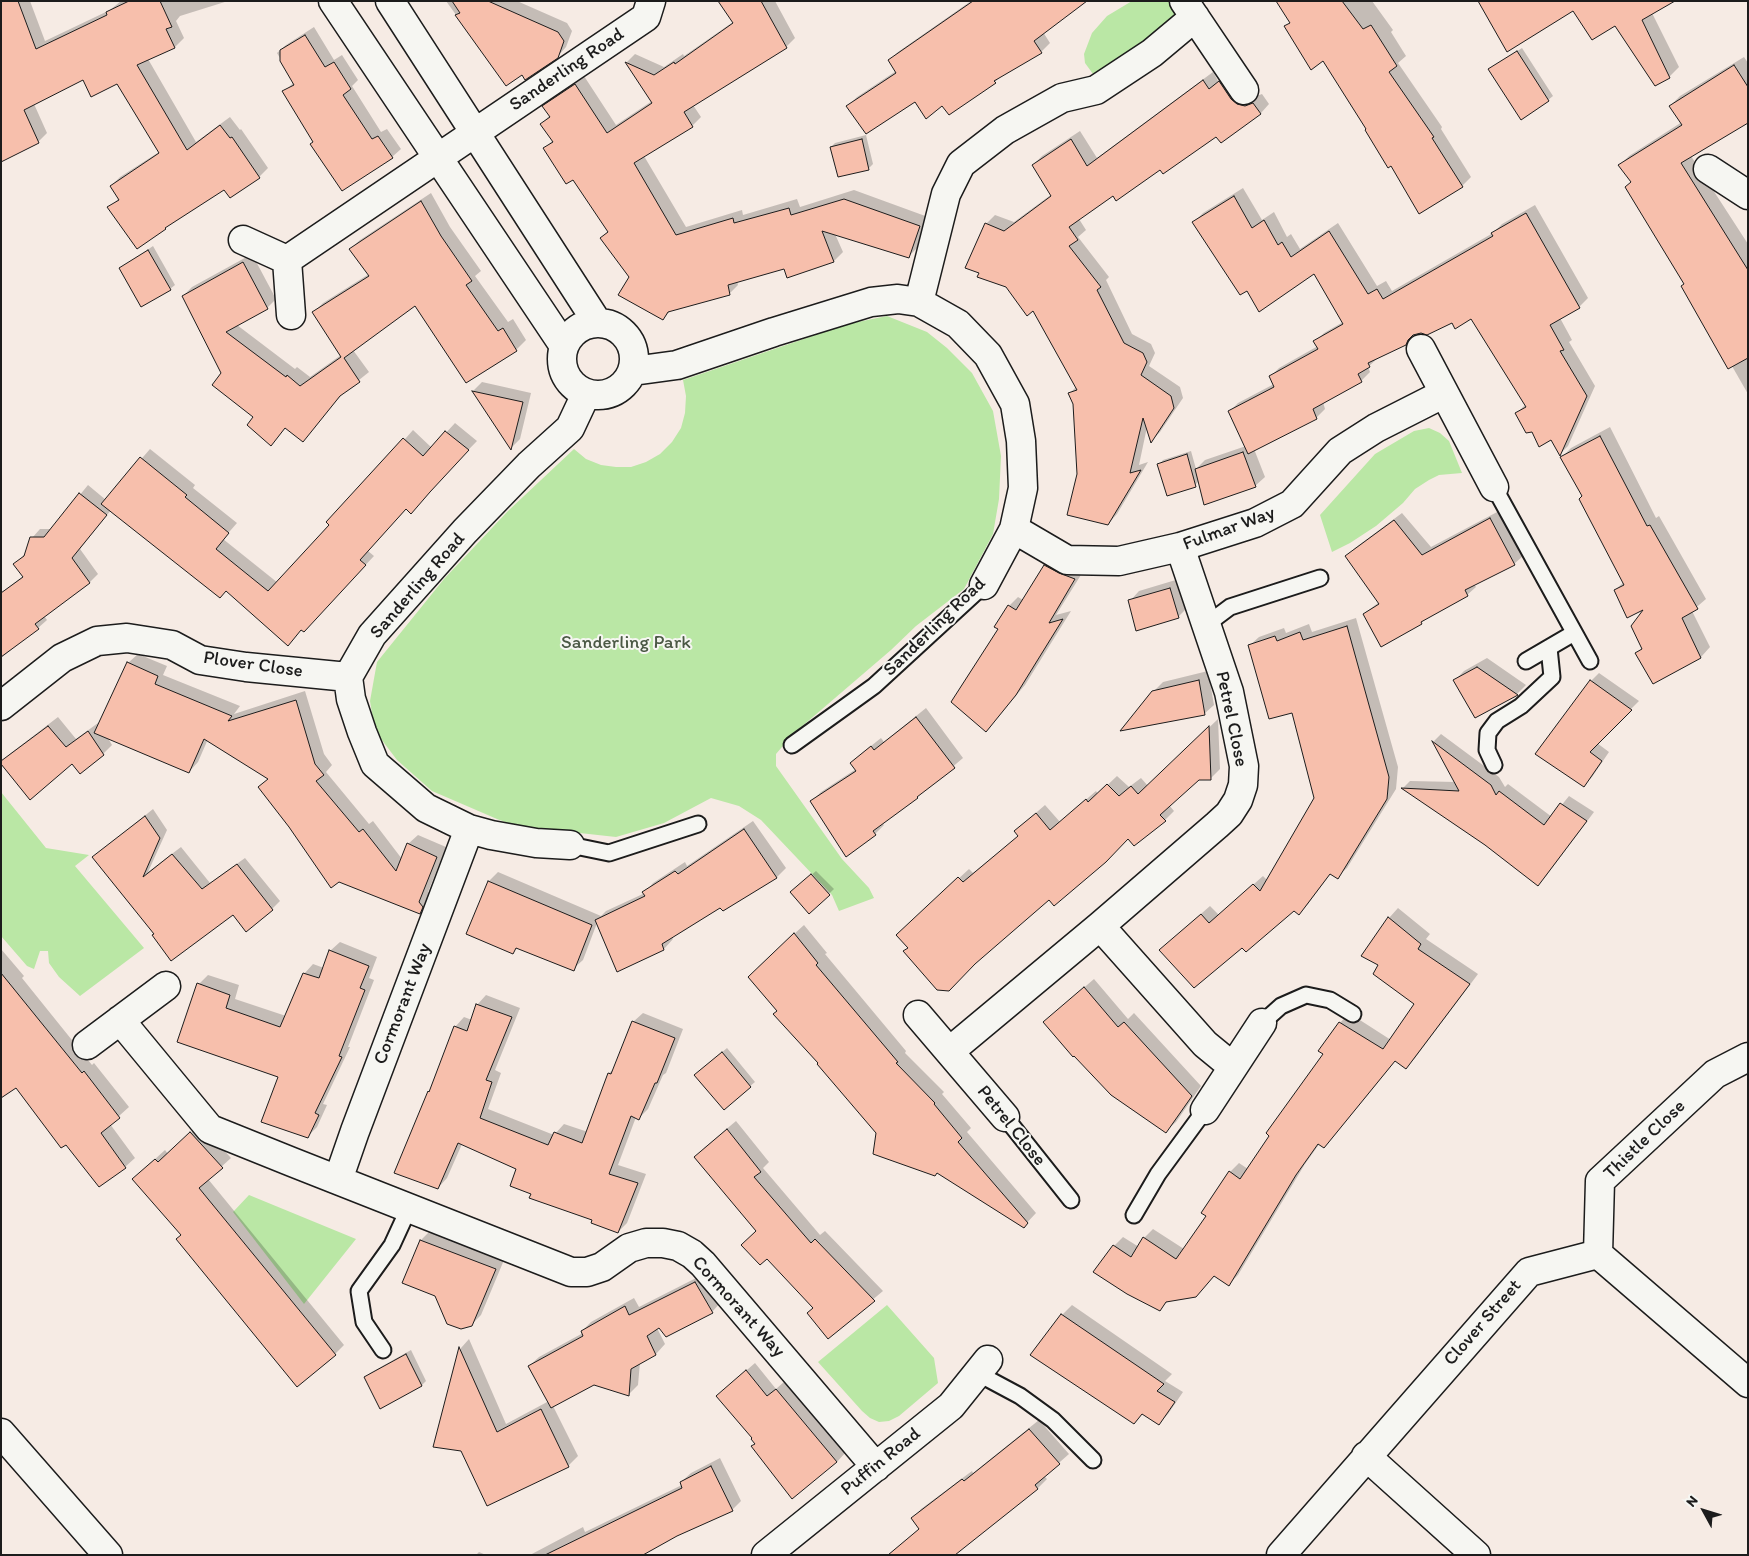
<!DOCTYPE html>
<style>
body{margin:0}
#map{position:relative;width:1749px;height:1556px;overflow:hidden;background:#f6ebe4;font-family:Itim,sans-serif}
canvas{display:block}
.frame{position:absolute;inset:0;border:2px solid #1c1c1c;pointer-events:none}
.north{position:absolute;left:1679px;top:1486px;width:50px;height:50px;-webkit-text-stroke:4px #f6f6f2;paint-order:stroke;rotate:309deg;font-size:14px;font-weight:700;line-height:20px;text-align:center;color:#1c1c1c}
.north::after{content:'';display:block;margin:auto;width:18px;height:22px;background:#1c1c1c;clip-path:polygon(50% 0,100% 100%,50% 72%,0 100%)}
</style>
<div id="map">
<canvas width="1749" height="1556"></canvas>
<div class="frame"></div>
<div class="north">N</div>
</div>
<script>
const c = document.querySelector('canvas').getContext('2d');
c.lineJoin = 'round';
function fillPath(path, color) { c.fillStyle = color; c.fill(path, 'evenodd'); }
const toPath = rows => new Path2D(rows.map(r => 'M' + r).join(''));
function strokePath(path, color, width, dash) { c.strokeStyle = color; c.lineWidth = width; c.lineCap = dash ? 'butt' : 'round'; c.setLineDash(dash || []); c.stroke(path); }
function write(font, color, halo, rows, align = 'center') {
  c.font = font + ' Itim,sans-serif'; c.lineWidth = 4; c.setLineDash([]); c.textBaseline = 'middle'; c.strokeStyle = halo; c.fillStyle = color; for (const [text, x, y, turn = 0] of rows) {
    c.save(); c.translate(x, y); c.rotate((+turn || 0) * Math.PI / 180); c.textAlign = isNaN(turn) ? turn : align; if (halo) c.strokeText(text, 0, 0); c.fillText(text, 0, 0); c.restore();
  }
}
const green = toPath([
 [1132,1,1178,1,1181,9,1173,26,1103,71,1093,74,1085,63,1084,54,1092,33,1107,16],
 [887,316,927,332,947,348,972,373,993,411,1001,456,999,499,993,534,964,589,916,626,891,650,793,734,776,754,776,766,842,859,869,888,874,898,839,911,832,895,761,820,739,806,711,798,664,823,616,837,516,826,497,819,432,791,397,760,375,731,370,701,377,662,444,579,508,511,574,449,586,459,601,465,616,467,631,467,646,462,660,454,672,442,681,428,685,413,686,396,683,380,848,324],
 [1429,428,1440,433,1449,441,1462,473,1439,475,1429,480,1415,489,1403,503,1376,526,1350,543,1332,552,1320,515,1375,454,1414,431],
 [1,792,46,848,89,855,75,866,144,948,80,996,59,977,49,963,48,951,40,951,34,969,27,966,1,936],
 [249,1195,356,1239,304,1304,233,1212],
 [887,1305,934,1358,938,1383,899,1416,889,1421,879,1422,870,1418,862,1411,818,1362]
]);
const shadow = toPath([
 [18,1,30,1,45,41,110,10,121,1,228,1,180,16,176,21,184,38,175,47,148,59,196,142,230,117,240,130,241,129,268,168,259,177,224,188,172,222,165,228,109,208,119,198,111,186,120,177,159,152,117,83,83,79,34,104,47,133,38,142,1,160],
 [446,1,517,1,567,23,572,31,566,47,557,57,523,73,506,84],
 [719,1,775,1,795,38,786,47,693,105,701,117,692,126,644,156,686,227,742,210,743,215,797,199,800,207,854,190,928,217,917,248,908,257,835,234,843,252,834,261,785,267,737,281,738,285,729,294,672,309,663,319,601,238,608,231,574,178,545,148,553,140,541,124,550,115,544,106,553,97,584,76,616,125,652,101,627,62,635,54,664,67,683,54,684,56,733,22],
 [971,1,1085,1,1043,32,1050,43,1041,52,1002,75,995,82,949,113,942,104,915,101,848,106,857,97,896,71,889,61,898,52],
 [1281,1,1372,1,1393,30,1391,32,1406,56,1398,63,1442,127,1441,129,1471,177,1462,186,1391,164,1367,130,1323,59,1285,27,1291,21],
 [1573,9,1652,13,1679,67,1669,77,1615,24],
 [314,27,334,60,342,55,358,80,352,86,381,132,387,129,401,149,392,157,314,141,284,92,294,82,277,53,286,45],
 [1522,48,1553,96,1548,100,1490,69],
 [1744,57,1748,63,1748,122,1691,156,1748,244,1748,394,1685,284,1632,182,1620,165,1629,156,1682,122,1670,106,1680,96],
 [1213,72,1218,81,1229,73,1254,97,1262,94,1269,104,1261,113,1221,141,1217,136,1161,168,1113,194,1079,219,1086,230,1078,237,1109,277,1106,280,1132,334,1151,344,1155,353,1149,366,1180,387,1183,398,1160,432,1151,441,1147,427,1139,465,1148,462,1117,514,1108,524,1079,474,1074,404,1070,393,1076,387,986,224,995,215,1014,222,1052,194,1033,165,1042,156,1080,131,1097,158],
 [866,135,873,164,868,169,831,147,835,143],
 [1243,188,1262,220,1274,212,1287,237,1291,234,1300,249,1338,223,1377,286,1386,281,1392,291,1493,233,1502,224,1535,205,1588,298,1579,307,1560,318,1572,340,1569,342,1595,386,1568,446,1560,454,1551,439,1533,430,1517,413,1525,405,1472,317,1452,321,1415,334,1406,344,1379,357,1368,367,1370,372,1361,381,1323,402,1325,409,1316,418,1254,449,1265,477,1255,486,1199,481,1195,485,1159,465,1163,460,1191,451,1196,469,1205,460,1246,446,1229,412,1238,403,1274,384,1270,377,1279,368,1318,346,1315,342,1324,333,1343,322,1315,272,1247,289,1194,222,1203,213],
 [431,193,450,227,481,271,475,276,508,322,513,319,526,340,516,350,467,381,416,304,353,350,369,372,344,392,303,440,286,427,271,444,255,417,222,374,183,296,192,287,252,254,276,299,267,308,237,325,295,369,297,367,310,377,341,355,314,312,323,303,369,274,350,249,360,240],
 [153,246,175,285,170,289,121,268],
 [482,382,531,393,520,439,511,448,473,391],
 [455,423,477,441,438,481,407,508,368,551,374,556,312,622,302,629,288,644,226,590,111,510,80,549,98,574,90,582,44,616,47,620,38,628,1,658,1,593,23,576,15,564,26,553,32,538,40,529,52,529,88,485,106,500,150,449,195,485,193,488,237,523,223,539,278,583,413,430,432,448],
 [1610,427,1656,518,1659,516,1706,599,1692,611,1710,647,1701,657,1653,682,1637,653,1642,648,1647,606,1615,590,1624,582,1583,496,1562,457,1571,448],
 [1499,511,1523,556,1514,564,1474,584,1476,587,1467,595,1427,617,1421,623,1381,645,1364,614,1379,602,1346,557,1355,548,1402,513,1431,547],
 [1054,556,1084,570,1056,615,1071,611,1025,685,986,731,1000,629,1009,606,1018,597,1023,600,1045,566],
 [1179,579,1188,607,1178,617,1130,601,1139,591],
 [1356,618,1398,767,1396,789,1347,868,1337,877,1331,873,1308,904,1299,913,1294,909,1242,946,1170,941,1210,906,1219,915,1263,876,1268,881,1315,798,1293,711,1249,646,1259,637,1284,628,1286,633,1309,624,1312,632],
 [138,654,167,666,163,675,240,706,234,714,305,691,324,754,332,765,326,772,369,824,373,821,402,859,408,844,418,835,446,847,428,892,432,897,429,903,420,912,290,826,260,787,269,778,208,739,198,762,189,772,108,738,112,745,103,754,72,762,2,762,11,753,58,717,76,739,98,723,99,725,128,663],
 [1487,658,1526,685,1517,694,1476,716,1455,680,1464,671],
 [1208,671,1214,705,1204,714,1153,692,1163,682],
 [1599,673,1639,701,1597,743,1609,752,1592,777,1584,785,1591,681],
 [926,708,963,758,917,797,882,823,884,825,875,834,812,801,821,792,856,769,852,763,861,754,881,738,884,742],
 [1218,719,1220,769,1210,779,1199,778,1169,805,1174,811,1165,820,1128,838,1049,898,905,951,909,947,907,926,969,869,973,873,1019,836,1015,831,1045,805,1060,822,1096,791,1098,794,1117,776,1129,787,1141,778,1148,786],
 [1441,734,1499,777,1505,787,1508,784,1552,817,1569,796,1594,812,1546,876,1538,884,1486,844,1403,788,1410,781,1456,782,1434,741],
 [153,809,167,830,148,872,181,847,210,883,245,858,280,901,272,909,233,913,155,934,94,857],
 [753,821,786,868,776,878,721,906,672,937,673,939,664,949,597,923,583,960,573,969,518,947,513,952,467,933,489,881,498,872,601,916,606,911,645,893,653,883,685,862,687,866],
 [816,871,834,889,810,912,796,888],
 [1398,908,1430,934,1426,939,1478,974,1415,1058,1406,1067,1396,1060,1333,1137,1324,1147,1320,1143,1305,1164,1238,1275,1229,1284,1215,1275,1196,1296,1168,1301,1160,1309,1114,1246,1123,1237,1139,1247,1144,1238,1153,1229,1184,1249,1207,1216,1230,1172,1239,1163,1248,1169,1325,1054,1340,1023,1349,1013,1391,1040,1416,1004,1380,965,1363,955,1389,918],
 [804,925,827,953,825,954,906,1051,905,1053,944,1092,942,1094,971,1128,967,1132,1036,1213,1023,1227,877,1132,778,1011,758,967],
 [340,942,377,957,369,978,374,980,348,1047,350,1047,323,1104,327,1105,317,1127,307,1137,280,1077,199,984,208,975,239,985,235,999,286,1016,304,974,313,964,324,968,330,951],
 [1,949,24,976,22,978,92,1065,94,1063,129,1107,110,1124,135,1158,125,1167,66,1143,16,1086,1,1081],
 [1094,979,1128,1019,1134,1013,1201,1086,1176,1122,1166,1131,1044,1022],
 [486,995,520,1008,495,1070,501,1073,488,1109,554,1135,564,1124,588,1132,609,1073,616,1067,633,1022,643,1013,683,1029,666,1073,663,1075,648,1109,639,1118,636,1117,618,1165,646,1174,627,1223,618,1232,594,1220,533,1193,517,1168,462,1144,447,1178,438,1188,429,1092,455,1027,464,1017,472,1020,477,1005],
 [727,1048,755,1082,724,1108,700,1071],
 [736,1121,769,1162,763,1168,820,1235,825,1231,883,1291,828,1337,814,1307,758,1231,704,1148],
 [200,1124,231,1158,208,1179,344,1345,335,1354,143,1170,165,1150,168,1154],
 [430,1231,504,1260,481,1315,471,1325,436,1295,404,1282,421,1240],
 [704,1274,721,1302,712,1312,657,1328,665,1344,656,1354,640,1362,638,1385,629,1394,593,1384,553,1406,578,1456,568,1466,434,1446,461,1348,469,1339,506,1424,549,1401,529,1366,539,1357,583,1333,582,1331,591,1322,634,1298,639,1307],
 [1072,1305,1172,1374,1165,1381,1183,1392,1168,1414,1159,1423,1143,1413,1134,1423,1032,1355,1062,1315],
 [411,1350,426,1381,422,1385,366,1378,370,1373],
 [755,1363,776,1389,785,1381,845,1453,837,1462,756,1444,726,1388],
 [1039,1420,1069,1454,1044,1476,1047,1479,1038,1488,953,1555,888,1555,920,1528,912,1519,921,1509,972,1471,973,1473],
 [720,1458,741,1501,732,1510,677,1535,640,1555,530,1555,583,1527,585,1532,682,1485,681,1482,691,1473],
 [479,1552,486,1555,476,1555]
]);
const building = toPath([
 [1,1,18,1,36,49,107,15,106,12,129,1,160,1,172,27,166,29,175,48,137,65,187,150,220,125,230,138,232,137,260,178,230,198,224,190,165,228,166,229,137,249,107,207,119,200,110,186,159,153,117,84,91,97,83,80,24,110,39,143,1,162,1,1],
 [452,1,488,1,558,32,564,41,558,58,525,80,522,75,506,86,455,15,460,13,452,1],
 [718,1,761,1,787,48,684,112,693,127,634,163,676,235,733,218,734,223,789,208,791,215,844,199,920,226,909,258,822,231,834,262,787,278,784,269,728,285,730,295,668,312,663,320,618,295,629,277,600,238,608,232,573,180,566,184,543,148,553,142,540,124,550,117,542,106,575,84,607,133,652,103,625,62,654,75,674,62,675,64,733,23,718,1],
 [973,1,1087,1,1034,41,1042,53,994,81,996,83,949,115,942,106,926,119,915,102,866,134,846,106,896,73,888,60,973,1],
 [1276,1,1342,1,1363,29,1371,25,1397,66,1389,72,1434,137,1432,138,1463,187,1419,214,1391,166,1388,168,1365,130,1366,129,1323,61,1311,70,1284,26,1290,23,1276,1],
 [1478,1,1675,1,1642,20,1670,78,1655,86,1615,26,1592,40,1573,11,1507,52,1478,1],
 [305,35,325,67,334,62,351,89,343,95,372,139,378,136,393,158,342,191,310,144,313,142,282,91,294,85,280,61,280,50,305,35],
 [1517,51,1549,101,1521,120,1488,69,1517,51],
 [1734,65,1748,87,1748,123,1681,163,1748,270,1748,358,1728,369,1681,286,1684,284,1625,187,1631,182,1618,165,1682,125,1669,106,1734,65],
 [1203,80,1209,89,1219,81,1231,99,1237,104,1245,106,1253,103,1261,114,1221,143,1216,137,1163,174,1160,170,1116,201,1113,196,1069,227,1078,240,1069,246,1101,287,1097,290,1124,343,1143,353,1147,362,1141,375,1171,396,1174,408,1151,443,1143,418,1130,473,1141,470,1108,525,1067,515,1077,474,1073,404,1068,393,1077,390,1033,311,1027,316,1006,287,977,277,979,273,965,268,985,223,1004,231,1051,196,1032,165,1071,139,1087,166,1203,80],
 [862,139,869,170,838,177,830,147,862,139],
 [1234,196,1252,228,1264,220,1278,245,1282,242,1291,257,1329,231,1368,294,1377,289,1383,299,1493,236,1491,233,1526,213,1580,308,1550,325,1564,350,1560,351,1587,396,1560,456,1551,440,1539,447,1532,432,1526,433,1515,413,1526,407,1471,319,1455,329,1452,323,1427,335,1421,333,1413,335,1408,340,1406,345,1368,363,1370,367,1358,374,1362,382,1313,409,1317,419,1248,454,1228,411,1274,387,1269,376,1318,349,1313,341,1343,324,1314,274,1259,312,1247,291,1240,295,1192,222,1234,196],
 [421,201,441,236,472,281,466,285,498,331,503,328,517,351,466,383,415,306,344,358,360,382,340,396,303,442,285,428,271,446,247,425,253,417,212,385,221,373,182,296,243,262,268,309,226,332,286,377,287,375,300,386,341,357,312,312,369,276,349,249,421,201],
 [148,250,171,290,141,307,119,268,148,250],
 [472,391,523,402,511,450,472,391],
 [445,431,469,450,430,492,411,514,406,509,360,560,366,565,304,632,301,630,288,646,226,591,220,598,101,504,140,457,187,495,185,497,229,533,216,549,268,591,329,525,326,522,403,438,423,456,445,431],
 [1600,436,1647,526,1650,525,1698,609,1682,618,1701,658,1653,684,1635,653,1642,649,1631,626,1643,610,1627,618,1614,590,1624,585,1579,499,1582,496,1560,457,1600,436],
 [1243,452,1256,487,1204,505,1195,469,1243,452],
 [1187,454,1196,487,1167,496,1157,464,1187,454],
 [79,493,107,515,72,558,90,583,35,624,39,629,1,657,1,593,23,577,13,564,24,556,30,537,44,537,79,493],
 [1490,518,1515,565,1465,590,1468,596,1421,622,1422,624,1381,647,1363,614,1379,604,1345,556,1394,520,1422,555,1490,518],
 [1044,565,1059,573,1075,579,1049,623,1063,619,1016,695,986,732,951,702,998,629,994,627,1008,605,1016,610,1044,565],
 [1170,588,1179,618,1136,631,1128,600,1170,588],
 [1347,626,1389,777,1387,799,1338,879,1330,874,1299,915,1294,911,1246,952,1242,948,1194,988,1159,950,1201,914,1209,923,1253,884,1260,891,1314,798,1292,713,1269,719,1248,645,1275,636,1277,641,1300,632,1303,640,1347,626],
 [127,662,158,676,155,684,232,716,228,721,296,700,315,764,324,775,316,781,359,832,363,829,396,871,407,843,437,857,419,902,423,907,420,914,339,882,331,888,289,827,258,787,268,779,204,739,189,773,94,733,127,662],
 [1477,667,1518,695,1475,718,1453,680,1477,667],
 [1199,680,1205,715,1120,731,1152,691,1199,680],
 [1590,680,1632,710,1590,752,1602,761,1584,787,1535,754,1590,680],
 [916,717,955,768,917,797,918,798,873,831,876,835,846,857,810,801,856,771,850,763,871,746,874,750,916,717],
 [48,726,66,747,88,731,104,755,80,774,72,764,30,800,1,764,1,761,48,726],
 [1209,726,1211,780,1199,780,1160,815,1166,821,1134,846,1128,839,1106,862,1054,906,1049,900,975,964,949,991,937,990,903,951,908,948,896,935,958,877,963,882,1018,836,1014,831,1036,813,1050,830,1086,799,1088,802,1107,784,1119,796,1131,786,1138,794,1209,726],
 [1432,741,1491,785,1496,795,1499,791,1544,825,1560,803,1587,821,1538,886,1485,845,1401,788,1459,791,1432,741],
 [145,816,160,838,143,877,172,854,202,889,237,864,273,910,246,932,233,915,171,961,152,935,154,934,92,857,145,816],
 [744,829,777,878,723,911,720,908,662,944,664,950,617,972,595,920,645,896,642,892,675,871,678,874,744,829],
 [811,874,830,895,809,914,790,892,811,874],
 [488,881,592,925,574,971,516,948,513,954,466,934,488,881],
 [1388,917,1421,944,1418,949,1470,984,1406,1069,1395,1061,1324,1148,1318,1144,1296,1175,1229,1286,1214,1276,1196,1297,1166,1302,1160,1311,1127,1294,1093,1272,1113,1245,1131,1257,1143,1237,1176,1259,1206,1216,1201,1213,1229,1171,1240,1179,1269,1136,1266,1133,1323,1054,1318,1051,1339,1022,1383,1049,1414,1004,1373,974,1378,965,1361,956,1388,917],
 [794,933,818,963,816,965,898,1062,896,1063,935,1103,934,1104,962,1138,958,1142,1028,1223,1024,1228,937,1173,935,1176,873,1154,876,1133,817,1064,818,1063,773,1014,777,1011,748,977,794,933],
 [329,950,369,966,360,988,365,990,339,1056,342,1057,315,1113,319,1115,308,1138,261,1122,278,1077,177,1042,197,983,230,995,226,1008,280,1027,303,973,319,978,329,950],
 [1,973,82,1073,84,1071,120,1118,101,1133,126,1168,99,1187,66,1145,61,1148,16,1088,1,1098,1,973],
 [1084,987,1118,1027,1124,1022,1192,1096,1166,1133,1111,1095,1074,1056,1073,1057,1043,1022,1084,987],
 [476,1004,512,1017,486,1080,492,1082,480,1118,548,1145,554,1132,582,1143,608,1073,611,1074,632,1021,675,1038,657,1083,655,1083,639,1120,631,1116,609,1174,638,1183,618,1233,591,1223,592,1220,529,1198,531,1194,510,1186,516,1169,458,1143,438,1189,394,1173,428,1091,429,1092,454,1026,467,1031,476,1004],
 [722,1052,751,1087,724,1110,694,1075,722,1052],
 [727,1129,761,1172,754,1177,811,1243,815,1239,875,1301,828,1339,807,1313,813,1308,767,1259,760,1265,741,1245,756,1231,694,1157,727,1129],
 [190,1132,223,1168,199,1188,336,1355,297,1387,176,1239,181,1235,132,1179,155,1159,158,1162,190,1132],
 [420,1240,496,1269,472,1326,461,1329,447,1324,435,1296,402,1283,420,1240],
 [695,1282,713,1313,666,1337,659,1328,647,1336,656,1355,631,1369,629,1396,594,1385,551,1408,528,1366,583,1336,581,1331,625,1306,629,1315,695,1282],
 [1061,1314,1164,1384,1157,1391,1175,1402,1159,1425,1142,1414,1134,1424,1030,1355,1061,1314],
 [459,1347,497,1432,541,1409,569,1467,487,1506,461,1451,433,1447,459,1347],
 [406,1354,422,1386,380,1409,364,1377,406,1354],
 [746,1370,767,1396,776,1389,837,1462,792,1499,751,1446,755,1444,751,1439,752,1438,716,1396,746,1370],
 [1029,1429,1060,1464,1035,1485,1038,1489,955,1555,888,1555,919,1529,911,1518,962,1479,964,1481,1029,1429],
 [711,1466,733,1511,677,1536,643,1555,545,1555,682,1488,680,1482,711,1466]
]);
const service = toPath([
 [1494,487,1590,661],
 [1206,625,1230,607,1320,578],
 [1526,661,1574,633],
 [792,745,874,686,984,585],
 [1494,765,1487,750,1488,733,1497,721,1521,706,1552,677,1549,648],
 [570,845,609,853,698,824],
 [1262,1023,1281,1006,1306,995,1330,1000,1353,1014],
 [1005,1117,1071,1200],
 [1134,1215,1158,1174,1205,1110],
 [383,1350,364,1322,359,1291,392,1245,409,1208],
 [977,1373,1020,1396,1053,1420,1093,1460]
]);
const minor = toPath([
 [333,1,564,346],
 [390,1,597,322],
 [1184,1,1244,90],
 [1708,169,1748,195],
 [243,240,287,260],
 [287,260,646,17,651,1],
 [287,260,291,315],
 [919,302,946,194,961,164,1005,130,1062,98,1096,90,1152,53,1195,17],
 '562 359a36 36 0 1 1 72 0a36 36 0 1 1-72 0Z',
 [1421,349,1494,487],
 [633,371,677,365,774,332,871,302,898,299,919,302,958,324,988,355,1015,404,1021,441,1023,488,1014,529,984,585],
 [1014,529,1067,560,1119,561,1180,547,1255,523,1292,504,1340,451,1376,428,1443,394],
 [1,706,62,658,97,641,127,638,172,645,200,660,246,667,348,677],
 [570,845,536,843,491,835,469,829,426,808,375,764,362,732,351,699,348,677,372,635,465,531,529,465,570,428,586,394],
 [1100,926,1205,1044,1233,1067],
 [918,1015,1005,1117],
 [120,1020,210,1129,292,1162,571,1272,587,1272,602,1267,629,1248,646,1243,663,1243,678,1246,692,1254,703,1264,876,1467],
 [87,1045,166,986],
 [950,1051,1100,926,1217,825,1229,814,1238,800,1243,785,1244,766,1229,692,1180,547],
 [1205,1110,1262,1023],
 [338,1180,355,1131,469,829],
 [1598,1254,1600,1181,1715,1074,1748,1057],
 [1,1433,108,1555],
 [1366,1456,1476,1555],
 [766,1555,951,1406,988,1360],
 [1281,1555,1529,1272,1598,1254,1748,1383]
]);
const streetNames = [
 ["Sanderling Road",567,70,-34],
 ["Fulmar Way",1229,529,-20],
 ["Sanderling Road",418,586,-49],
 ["Sanderling Road",935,627,-44],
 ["Plover Close",253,665,8],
 ["Petrel Close",1231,719,78],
 ["Cormorant Way",403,1004,-69],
 ["Petrel Close",1011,1126,51],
 ["Thistle Close",1645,1140,-44],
 ["Cormorant Way",738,1307,48],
 ["Clover Street",1483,1323,-49],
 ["Puffin Road",881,1462,-39]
];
const parkNames = [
 ["Sanderling Park",626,643]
];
fillPath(green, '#bae7a5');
fillPath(shadow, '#0003');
fillPath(building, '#f7bfac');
strokePath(building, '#1c1c1c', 1);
strokePath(service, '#1c1c1c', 19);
strokePath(minor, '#1c1c1c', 31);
strokePath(service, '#f6f6f2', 15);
strokePath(minor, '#f6f6f2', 28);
write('19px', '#1c1c1c', '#f6f6f2', streetNames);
write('19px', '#4b5945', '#f6f6f2', parkNames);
</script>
